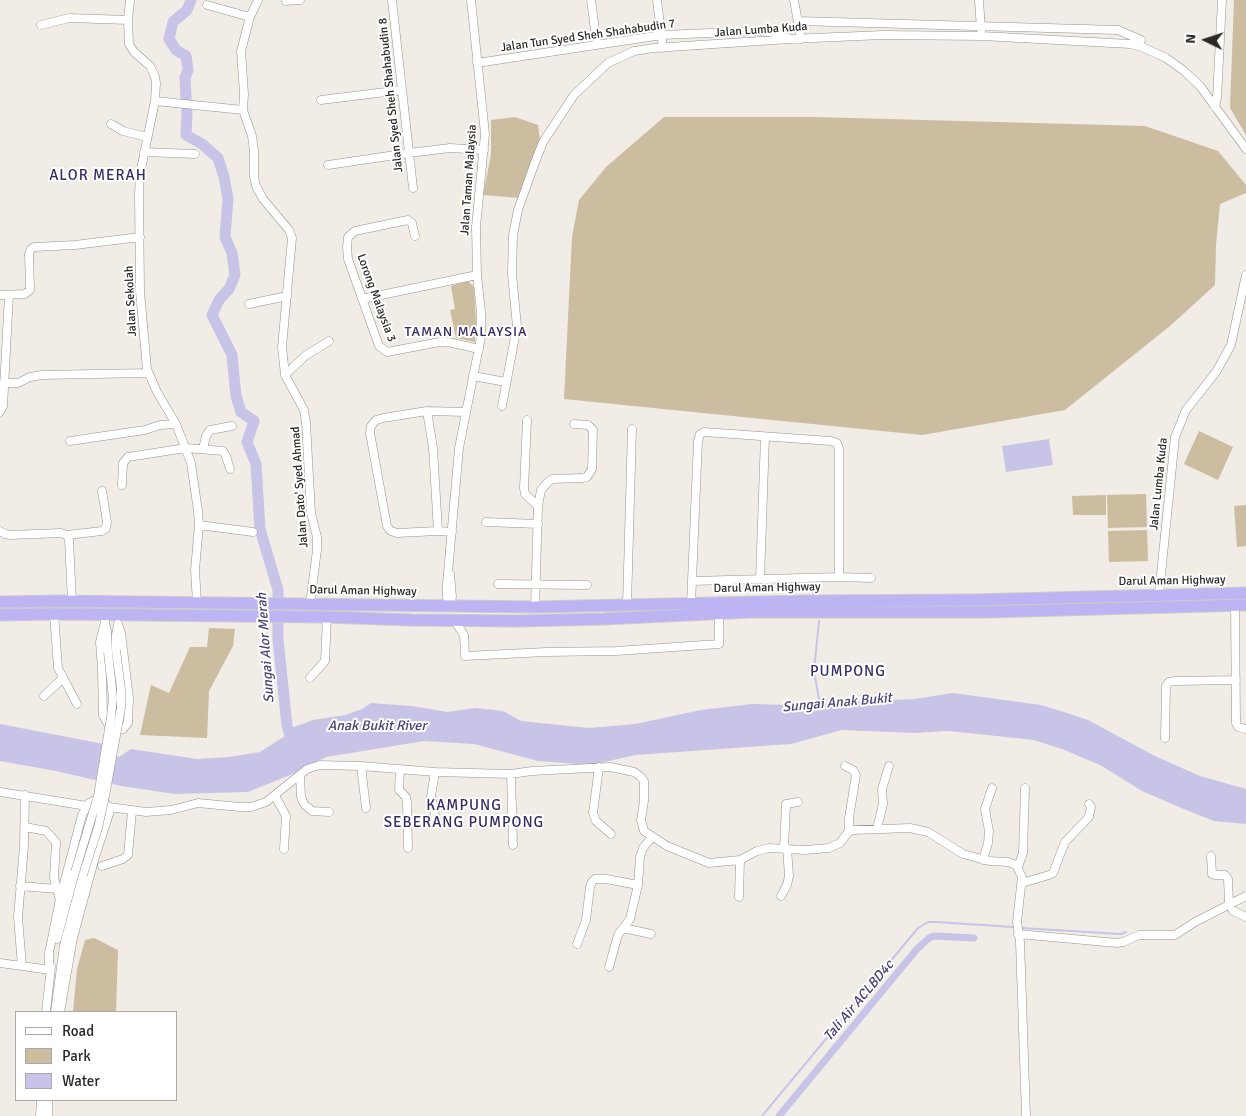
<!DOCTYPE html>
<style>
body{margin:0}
#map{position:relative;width:1246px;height:1116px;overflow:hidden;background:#f1ece5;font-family:Signika,sans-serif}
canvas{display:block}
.legend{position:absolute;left:15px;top:1011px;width:162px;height:90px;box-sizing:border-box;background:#fff;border:1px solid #aaa9a8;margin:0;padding:6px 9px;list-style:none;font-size:15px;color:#2b2926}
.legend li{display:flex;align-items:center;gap:10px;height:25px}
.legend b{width:25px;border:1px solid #aaa9a8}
.north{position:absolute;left:1181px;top:15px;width:50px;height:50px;-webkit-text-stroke:4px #fff;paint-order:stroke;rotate:274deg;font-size:14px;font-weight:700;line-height:20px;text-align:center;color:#2b2926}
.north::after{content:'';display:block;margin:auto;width:18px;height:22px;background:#2b2926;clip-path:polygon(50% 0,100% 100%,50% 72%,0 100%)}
</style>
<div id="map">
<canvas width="1246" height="1116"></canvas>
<ul class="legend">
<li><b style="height:6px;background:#fff"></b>Road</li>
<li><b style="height:14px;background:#ccbca0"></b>Park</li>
<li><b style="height:14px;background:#c7c4e7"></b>Water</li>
</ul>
<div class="north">N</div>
</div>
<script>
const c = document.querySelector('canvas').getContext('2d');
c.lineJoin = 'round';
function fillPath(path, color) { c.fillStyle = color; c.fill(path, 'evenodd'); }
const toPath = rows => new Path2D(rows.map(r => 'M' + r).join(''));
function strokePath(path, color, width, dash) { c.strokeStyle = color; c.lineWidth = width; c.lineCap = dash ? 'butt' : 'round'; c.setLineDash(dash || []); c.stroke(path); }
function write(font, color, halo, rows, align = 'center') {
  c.font = font + ' Signika,sans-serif'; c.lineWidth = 4; c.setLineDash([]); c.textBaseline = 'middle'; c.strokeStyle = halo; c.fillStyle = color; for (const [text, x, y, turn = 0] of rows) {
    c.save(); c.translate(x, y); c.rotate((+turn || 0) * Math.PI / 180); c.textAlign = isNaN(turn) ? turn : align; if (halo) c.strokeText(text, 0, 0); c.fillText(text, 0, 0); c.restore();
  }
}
const green = toPath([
 [1234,0,1246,0,1246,135,1230,108],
 [515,117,538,125,540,141,520,198,483,195,491,155,491,120],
 [664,117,814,117,1145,126,1218,151,1246,185,1246,193,1220,204,1216,245,1215,285,1170,326,1065,410,922,435,564,399,572,237,579,200,606,167],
 [468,281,474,287,476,323,475,342,456,338,450,310,455,309,451,286],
 [1199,431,1233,447,1218,480,1184,464],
 [1146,494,1147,527,1108,528,1107,495],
 [1106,495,1106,515,1073,515,1072,496],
 [1246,505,1246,546,1237,547,1234,506],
 [1147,530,1148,561,1109,562,1108,531],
 [209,628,235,629,233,646,209,691,207,738,140,735,151,685,169,693,190,647,207,647],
 [94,938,118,950,116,1012,73,1012,77,969,85,940]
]);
const water = toPath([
 [1049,439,1053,465,1006,472,1002,446],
 [953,693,1041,705,1067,713,1088,720,1155,756,1200,776,1246,789,1246,824,1214,821,1191,812,1142,791,1102,766,1065,750,1034,740,949,731,913,733,842,730,791,744,635,755,591,765,538,761,474,744,424,741,326,757,295,773,248,792,175,794,121,786,56,771,0,761,0,724,109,745,111,752,119,757,131,749,197,759,229,757,260,752,285,736,287,726,294,727,313,720,345,715,362,709,371,703,412,706,447,712,476,708,503,711,521,721,589,728,635,724,701,710,752,704,789,705,915,699]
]);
const stream = toPath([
 [813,592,814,595],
 [819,621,814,671,820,705],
 [1021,928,1121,934,1126,932],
 [762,1116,918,928,928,922,936,922,1013,927]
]);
const canal = toPath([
 [779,1116,917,949,929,938,934,936,974,938]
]);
const river = toPath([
 [191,0,187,10,173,22,169,39,176,50,186,56,188,70,185,78,187,114,186,135,202,144,218,158,224,177,228,199,225,237,232,253,235,275,229,289,219,300,212,315,232,355,236,396,241,412,254,421,247,442,256,464,260,529,278,590,278,639,287,726,292,741]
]);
const minor = toPath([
 [130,0,128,20,129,44,134,52,150,66,155,77,156,83,155,101,140,174,139,194,140,292,147,369,157,392,176,424,191,463,198,511,199,525,195,570,197,603],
 [258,0,250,17,241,51,244,94,243,110,252,136,254,151,254,177,256,186,263,199,289,230,292,238,282,347,285,375,304,410,306,423,311,513,317,537,317,550,310,604],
 [392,0,413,188],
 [591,0,597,45],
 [657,0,663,48],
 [794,0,801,39],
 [979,0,981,30],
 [286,1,300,0],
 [207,5,250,17],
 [798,21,1118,30,1141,40],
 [41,25,69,18,128,20],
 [477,63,662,35,758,31,777,33,788,38],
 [321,100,402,90],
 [155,101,243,110],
 [1215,107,1217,98,1222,0],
 [111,124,123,131,147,137],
 [144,152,195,154],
 [328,165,409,153,450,148,484,150],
 [415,236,412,223,408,220,355,231,348,237,347,247,348,259,379,346,387,352,440,342,448,342,479,349],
 [0,295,25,294,30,290,29,254,31,249,34,247,75,245,140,237],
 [362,299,477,275],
 [249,304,287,296],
 [285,375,305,356,329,341],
 [473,376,506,382],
 [3,383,18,383,30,377,42,375,148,373],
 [502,406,517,326,512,274,513,235,518,210,534,165,543,142,574,95,608,63,634,51,654,48,790,39,883,35,982,36,1130,44,1142,47,1166,58,1183,70,1200,86,1246,149],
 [427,411,433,448,438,531],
 [0,412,3,406,9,295],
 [527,420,524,488,525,494,538,506],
 [70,441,145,430,160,425,176,424],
 [203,449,206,436,210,430,232,426],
 [122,485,123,463,128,457,186,448,223,451,226,456,230,469],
 [486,522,538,524],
 [199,525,253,532],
 [0,531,5,534,10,535,61,533,67,535,69,540,72,601],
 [452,532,438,531,397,533,391,531,389,529,387,526,370,433,371,426,376,420,383,418,427,411,465,412],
 [67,535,102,531,106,528,107,522,102,491],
 [760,579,765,437],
 [692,581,839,577,871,578],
 [498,584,587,585],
 [1159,594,1175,437,1186,410,1216,372,1231,345,1246,275],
 [449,601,447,597,447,584,459,448,481,337,481,312,477,275,476,227,485,134,471,0],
 [449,604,452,597,450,574],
 [691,604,698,441,700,434,704,432,831,441,837,443,839,449,839,577],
 [627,605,632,429],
 [1235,605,1236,723,1238,727,1246,729],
 [535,607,538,506,541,490,548,482,552,479,583,478,587,477,592,469,593,430,588,425,574,424],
 [54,614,58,668,77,704],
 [454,620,464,635,465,656,546,652,616,651,719,644,719,614],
 [105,622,100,642,102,669,103,715,109,726,118,730,123,729,128,723,129,698,121,633,118,624],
 [105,622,107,631,108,652],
 [116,650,116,635,118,624],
 [310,678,325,661,327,617],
 [44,696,63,678],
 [1165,738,1166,686,1169,682,1175,681,1236,680],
 [361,766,366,808],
 [845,766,853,770,856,775,849,818,849,831],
 [599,767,593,813,596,821,611,834],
 [400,769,399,790,406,797,407,802,408,848],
 [435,772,431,796,436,820],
 [511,774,513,845],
 [300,775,301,797,304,804,312,811,329,812],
 [0,792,87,806],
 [275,796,286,816,284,849],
 [25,827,46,831,56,842,54,878,59,897],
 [877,829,883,804,882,789,889,766],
 [784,848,786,804,798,802],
 [1211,856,1212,874,1215,875,1225,875,1228,879,1229,904,1233,911,1246,917],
 [983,860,988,843,989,831,985,809,992,788],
 [102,866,123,859,128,855,132,811],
 [1018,867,1023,853,1025,788],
 [1022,883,1049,875,1053,873,1065,842,1089,817,1091,807,1089,804],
 [20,886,57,889],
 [781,896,787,885,789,876,787,848],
 [739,897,740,860],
 [623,928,651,934],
 [1018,934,1117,943,1123,942,1139,935,1175,935,1195,922,1246,896],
 [57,939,75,872],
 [577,944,586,920,590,887,592,882,595,879,606,879,638,885],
 [0,963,50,970,49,965,49,953,60,899,82,815,89,803,95,800,102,800,109,807,146,812,171,810,198,803,240,807,251,807,266,802,307,769,320,765,361,766,435,772,511,774,532,771,610,767,634,772,640,776,644,781,644,801,641,820,644,831,667,846,709,863,740,860,757,851,769,848,805,850,829,848,840,843,849,831,853,830,910,828,928,832,963,854,989,861,1008,862,1016,865,1022,877,1017,922,1020,942,1026,1116],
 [22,966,18,917,24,846,25,795],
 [609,967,618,935,630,919,638,885,640,857,643,848,652,837],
 [46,1012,51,967],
 [55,1012,64,945,83,875],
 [60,1012,73,938,95,857,109,814,109,807],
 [40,1116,41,1100],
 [48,1116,48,1100]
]);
const highway = toPath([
 [0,602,60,601,535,607,805,601,973,600,1246,593],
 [0,615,54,614,327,617,412,620,518,621,603,619,751,612,986,612,1246,605]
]);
const minorBridge = toPath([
 [75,872,98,796,111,717,113,698,108,652],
 [83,875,98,828,105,796,121,708,121,689,116,650]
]);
const streetNames = [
 ["Jalan Lumba Kuda",761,30,-4],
 ["Jalan Tun Syed Sheh Shahabudin 7",588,36,-8],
 ["Jalan Syed Sheh Shahabudin 8",391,95,-96],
 ["Jalan Taman Malaysia",469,180,-86],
 ["Lorong Malaysia 3",376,298,70],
 ["Jalan Sekolah",131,301,-93],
 ["Jalan Lumba Kuda",1159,484,-84],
 ["Jalan Dato' Syed Ahmad",300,487,-94],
 ["Darul Aman Highway",1172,581,-1],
 ["Darul Aman Highway",767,588,-1],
 ["Darul Aman Highway",363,591,1]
];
const neighbourhoodNames = [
 ["TAMAN MALAYSIA",466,332]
];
const waterNames = [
 ["Sungai Alor Merah",266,648,-94],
 ["Sungai Anak Bukit",837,703,-5],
 ["Anak Bukit River",377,726],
 ["Tali Air ACLBD4c",859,1001,-50]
];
const quarterNames = [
 ["ALOR MERAH",98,176],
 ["PUMPONG",848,672],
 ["KAMPUNG",464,806],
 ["SEBERANG PUMPONG",464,823]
];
fillPath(green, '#ccbca0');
fillPath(water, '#c7c4e7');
strokePath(stream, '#c7c4e7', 2);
strokePath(canal, '#c7c4e7', 7);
strokePath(river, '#c7c4e7', 11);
strokePath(minor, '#96928b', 9);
strokePath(highway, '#cccccb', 13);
strokePath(minor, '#fff', 8);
strokePath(highway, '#bcb4f3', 11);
strokePath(minorBridge, '#96928b', 9, []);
strokePath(minorBridge, '#fff', 8);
write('12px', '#2b2926', '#fff', streetNames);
c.letterSpacing = '1px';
write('14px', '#362964', '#fff', neighbourhoodNames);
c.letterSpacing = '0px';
write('italic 14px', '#494172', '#fff', waterNames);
c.letterSpacing = '1px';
write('15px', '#362964', '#fff', quarterNames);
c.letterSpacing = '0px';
</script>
